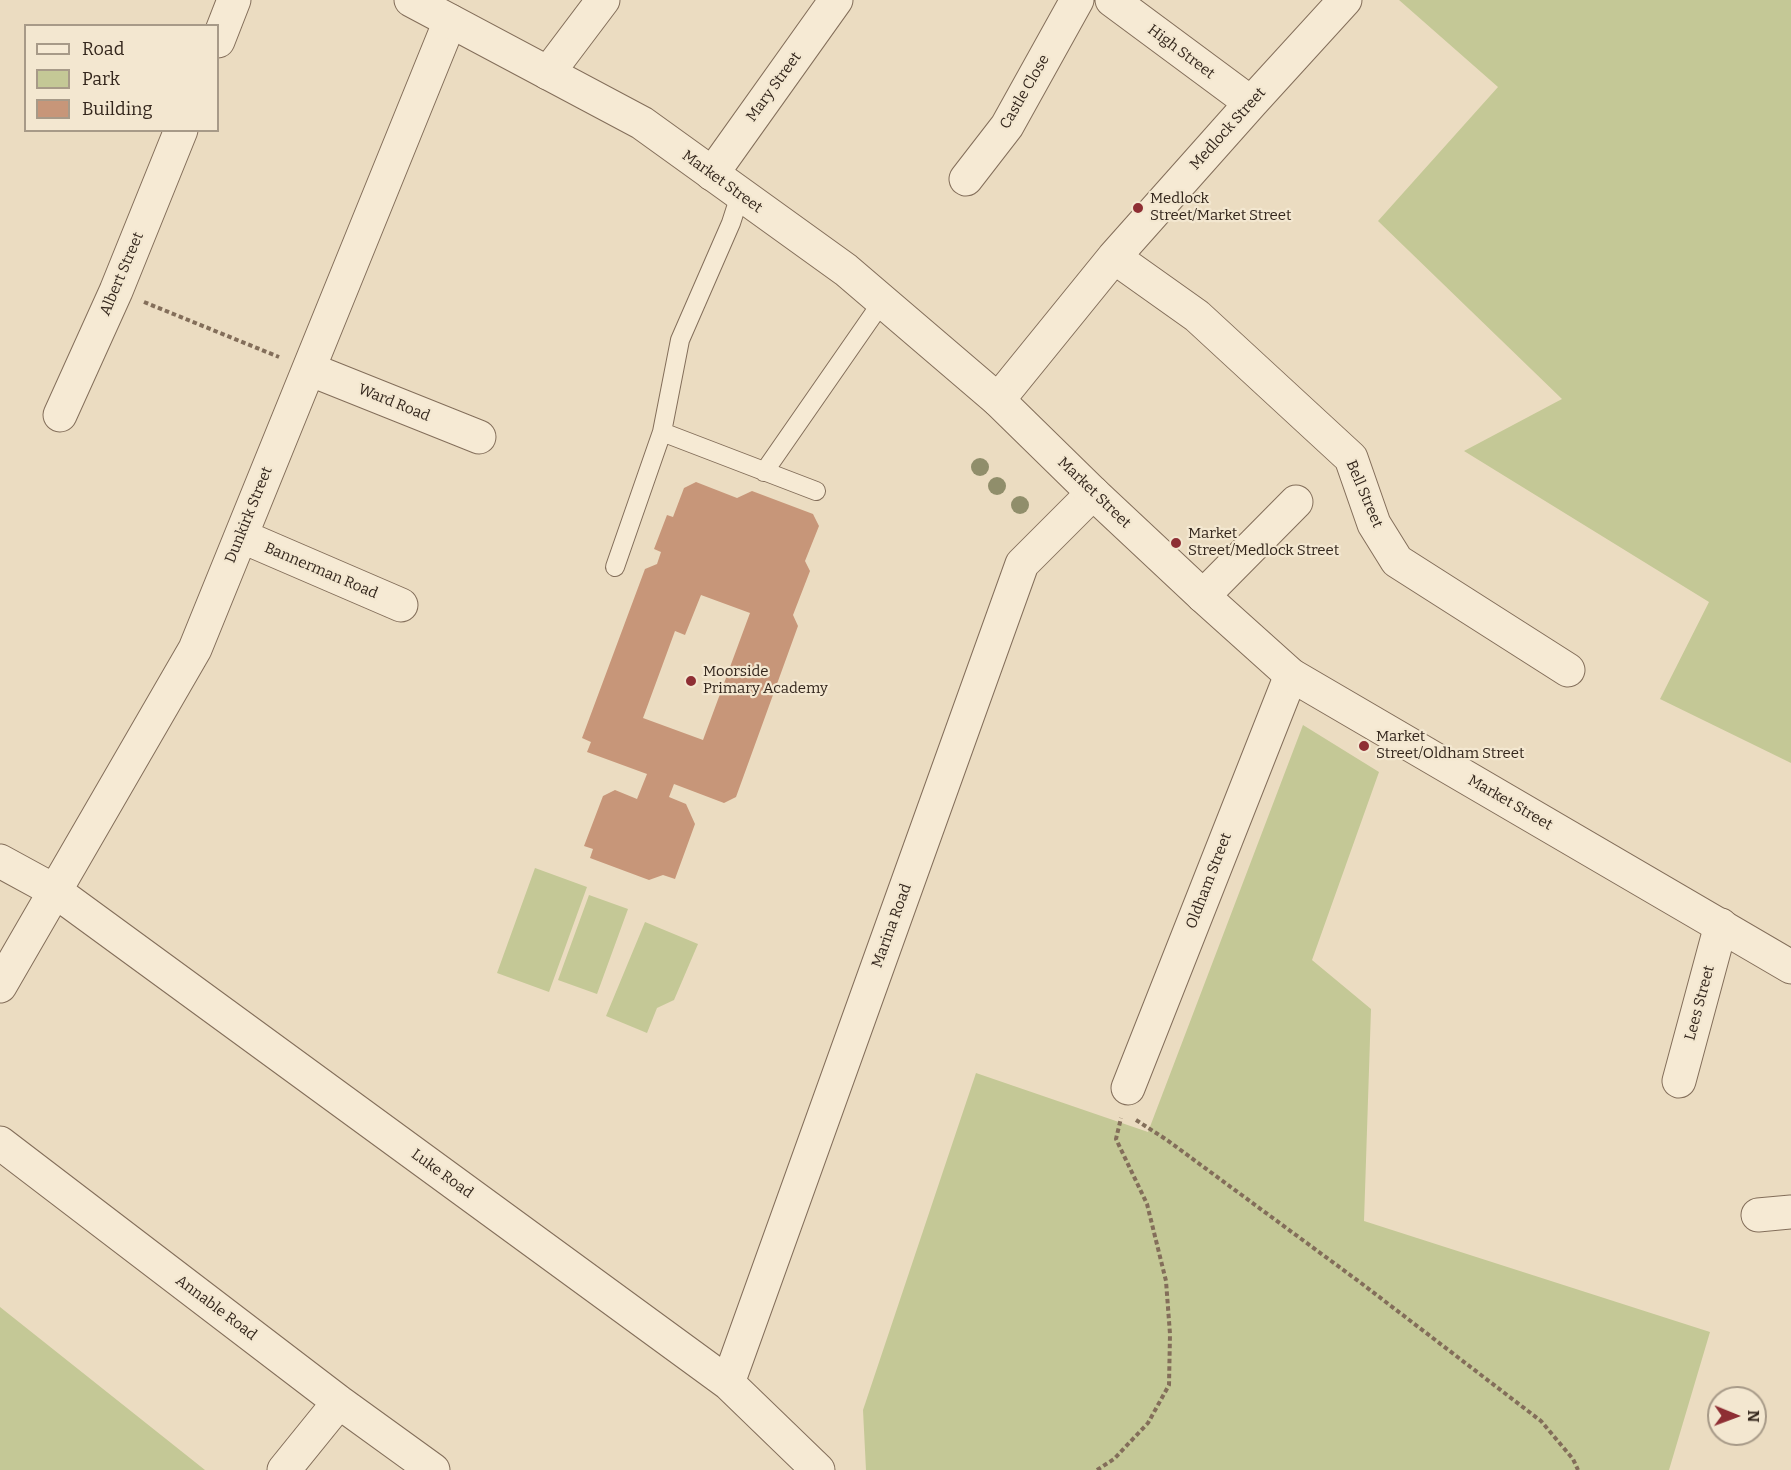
<!DOCTYPE html>
<style>
body{margin:0}
#map{position:relative;width:1791px;height:1470px;overflow:hidden;background:#ebdcc1;font-family:Bitter,serif}
canvas{display:block}
.legend{position:absolute;left:24px;top:24px;width:195px;height:108px;box-sizing:border-box;background:#f3e7d0;border:2px solid #a79a88;margin:0;padding:8px 10px;list-style:none;font-size:18px;color:#34271d}
.legend li{display:flex;align-items:center;gap:12px;height:30px}
.legend b{width:30px;border:2px solid #a79a88}
.north{position:absolute;left:1707px;top:1386px;width:60px;height:60px;box-sizing:border-box;background:#f3e7d0;border:2px solid #a79a88;border-radius:50%;rotate:91deg;font-size:16px;font-weight:700;line-height:24px;text-align:center;color:#34271d}
.north::after{content:'';display:block;margin:auto;width:21px;height:27px;background:#8e2e33;clip-path:polygon(50% 0,100% 100%,50% 72%,0 100%)}
</style>
<div id="map">
<canvas width="1791" height="1470"></canvas>
<ul class="legend">
<li><b style="height:8px;background:#f6ead4"></b>Road</li>
<li><b style="height:16px;background:#c4c896"></b>Park</li>
<li><b style="height:16px;background:#c79679"></b>Building</li>
</ul>
<div class="north">N</div>
</div>
<script>
const c = document.querySelector('canvas').getContext('2d');
c.lineJoin = 'round';
function fillPath(path, color) { c.fillStyle = color; c.fill(path, 'evenodd'); }
const toPath = rows => new Path2D(rows.map(r => 'M' + r).join(''));
function strokePath(path, color, width, dash) { c.strokeStyle = color; c.lineWidth = width; c.lineCap = dash ? 'butt' : 'round'; c.setLineDash(dash || []); c.stroke(path); }
function write(font, color, halo, rows, align = 'center') {
  c.font = font + ' Bitter,serif'; c.lineWidth = 4.5; c.setLineDash([]); c.textBaseline = 'middle'; c.strokeStyle = halo; c.fillStyle = color; for (const [text, x, y, turn = 0] of rows) {
    c.save(); c.translate(x, y); c.rotate((+turn || 0) * Math.PI / 180); c.textAlign = isNaN(turn) ? turn : align; if (halo) c.strokeText(text, 0, 0); c.fillText(text, 0, 0); c.restore();
  }
}
const green = toPath([
 [1399,0,1791,0,1791,763,1660,699,1709,602,1464,451,1562,399,1378,221,1498,87],
 [1303,725,1379,772,1312,960,1371,1009,1364,1221,1710,1332,1669,1470,866,1470,863,1410,976,1073,1148,1132],
 [535,868,587,887,549,992,497,973],
 [589,895,628,909,597,994,558,980],
 [645,922,698,944,674,1000,657,1008,647,1033,606,1016],
 [0,1307,205,1470,0,1470]
]);
const building = toPath([
 [696,482,737,498,752,491,813,514,819,526,805,561,810,571,793,615,798,626,736,797,724,803,674,784,669,797,686,804,695,824,675,879,663,875,649,880,590,858,593,849,584,846,603,796,615,790,637,799,647,774,587,752,591,742,582,738,645,569,657,564,661,552,654,549,667,515,673,517,684,488],
 [701,595,750,613,703,740,643,718,675,631,685,635]
]);
const path = toPath([
 [144,302,279,357],
 [1136,1120,1167,1140,1361,1283,1541,1421,1573,1459,1578,1470],
 [1097,1470,1114,1459,1148,1423,1169,1385,1170,1334,1166,1281,1147,1204,1116,1139,1121,1118]
]);
const service = toPath([
 [662,432,816,491],
 [764,472,882,302],
 [615,567,662,432,680,340,731,223,740,195]
]);
const minor = toPath([
 [1112,0,1251,103],
 [218,41,234,0],
 [548,73,603,0],
 [712,174,836,0],
 [966,179,1007,126,1077,0],
 [1114,257,1197,316,1351,458,1374,524,1397,561,1568,670],
 [309,369,479,437],
 [998,400,1114,257,1251,103,1345,0],
 [60,415,116,291,181,130],
 [241,536,401,605],
 [1203,596,1296,502],
 [0,861,55,891,728,1383,818,1470],
 [0,986,195,649,450,21],
 [1679,1081,1721,925],
 [1128,1088,1291,675],
 [0,1143,339,1402,433,1470],
 [1758,1215,1791,1212],
 [728,1383,1022,564,1093,493],
 [284,1470,339,1402]
]);
const tertiary = toPath([
 [411,0,642,123,846,270,998,400,1093,493,1203,596,1291,675,1791,967]
]);
const trees = [
 [980,467],
 [997,486],
 [1020,505]
];
const markers = [
 [1138,208,6,"#8e2e33"],
 [1176,543,6,"#8e2e33"],
 [691,681,6,"#8e2e33"],
 [1364,746,6,"#8e2e33"]
];
const streetNames = [
 ["High Street",1181,52,37],
 ["Mary Street",774,87,-54],
 ["Castle Close",1025,92,-60],
 ["Medlock Street",1228,129,-48],
 ["Market Street",722,182,36],
 ["Albert Street",122,274,-67],
 ["Ward Road",394,403,22],
 ["Market Street",1094,493,44],
 ["Bell Street",1364,494,67],
 ["Dunkirk Street",249,515,-68],
 ["Bannerman Road",321,571,23],
 ["Market Street",1510,803,30],
 ["Oldham Street",1209,881,-69],
 ["Marina Road",892,926,-70],
 ["Lees Street",1700,1003,-75],
 ["Luke Road",442,1174,36],
 ["Annable Road",216,1308,37]
];
const poiNames = [
 ["Medlock",1150,199],
 ["Street/Market Street",1150,216],
 ["Market",1188,534],
 ["Street/Medlock Street",1188,551],
 ["Moorside",703,672],
 ["Primary Academy",703,689],
 ["Market",1376,737],
 ["Street/Oldham Street",1376,754]
];
fillPath(green, '#c4c896');
fillPath(building, '#c79679');
strokePath(service, '#836e5a', 20);
strokePath(minor, '#836e5a', 35);
strokePath(tertiary, '#836e5a', 35);
strokePath(path, '#836e5a', 4, [4.5, 3]);
strokePath(service, '#f6ead4', 18);
strokePath(minor, '#f6ead4', 33);
strokePath(tertiary, '#f6ead4', 33);
c.fillStyle = '#908e6b';
for (const [x, y] of trees) { c.beginPath(); c.arc(x, y, 9, 0, 2 * Math.PI); c.fill(); }
for (const [x, y, r, color] of markers) { const dot = new Path2D(); dot.arc(x, y, r, 0, 2 * Math.PI); c.fillStyle = color; c.fill(dot); strokePath(dot, '#f3e7d0', 2); }
write('15px', '#34271d', '#f3e7d0', streetNames);
write('15px', '#34271d', '#f3e7d0', poiNames, 'left');
</script>
